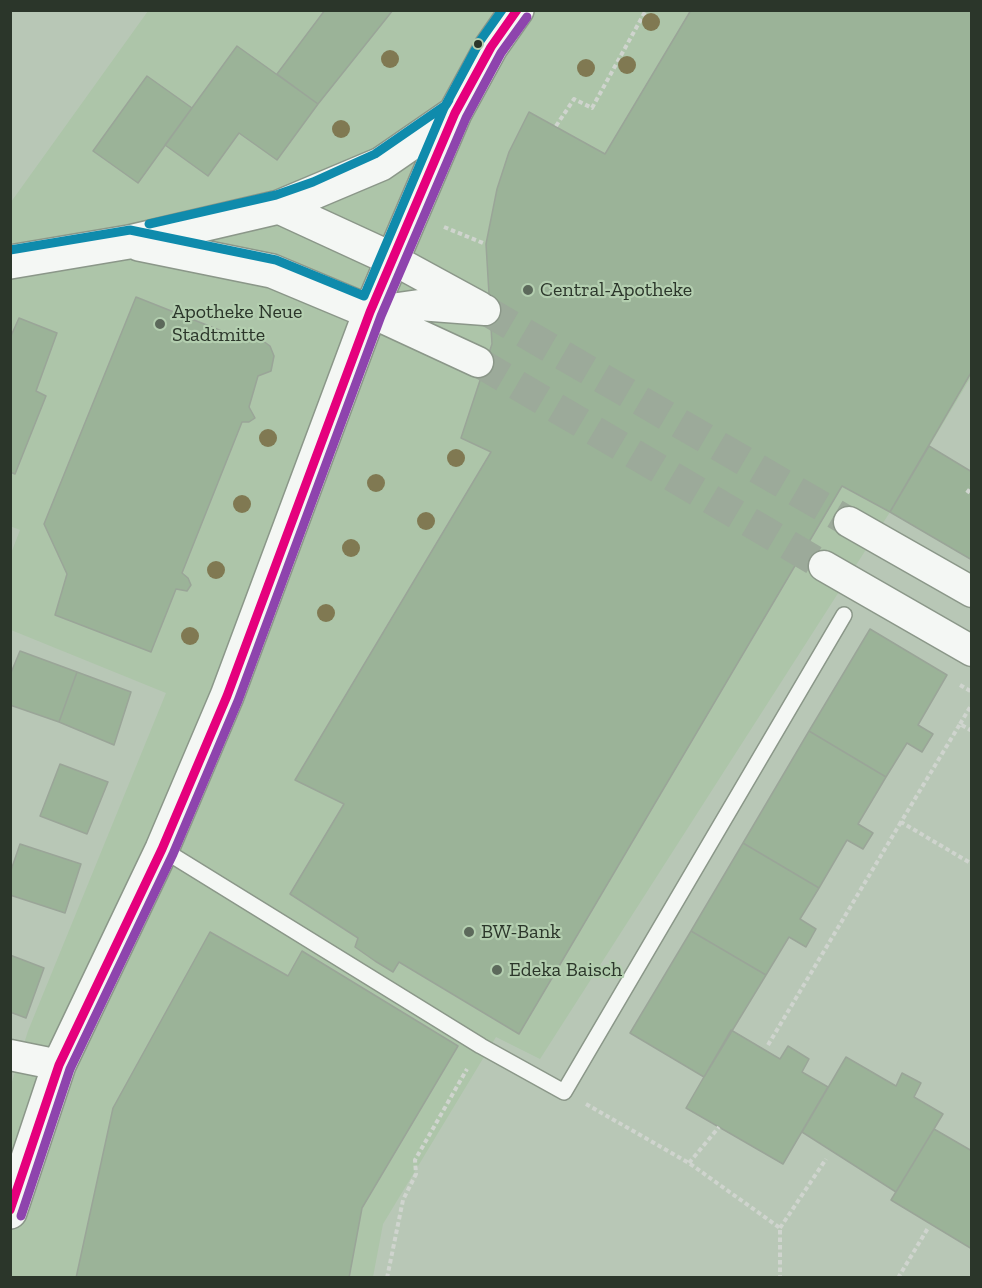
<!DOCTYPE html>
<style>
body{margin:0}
#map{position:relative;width:982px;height:1288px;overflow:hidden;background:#b8c7b6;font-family:"Zilla Slab",serif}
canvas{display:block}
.frame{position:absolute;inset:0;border:12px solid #2b362a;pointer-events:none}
</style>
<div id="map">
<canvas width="982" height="1288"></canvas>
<div class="frame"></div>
</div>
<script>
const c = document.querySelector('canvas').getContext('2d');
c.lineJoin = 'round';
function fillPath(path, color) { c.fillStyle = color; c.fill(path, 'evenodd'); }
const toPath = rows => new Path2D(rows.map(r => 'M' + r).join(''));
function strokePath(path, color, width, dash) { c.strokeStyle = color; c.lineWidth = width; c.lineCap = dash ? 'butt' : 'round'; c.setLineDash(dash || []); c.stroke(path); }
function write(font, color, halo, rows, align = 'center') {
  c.font = font + ' "Zilla Slab",serif'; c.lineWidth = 4.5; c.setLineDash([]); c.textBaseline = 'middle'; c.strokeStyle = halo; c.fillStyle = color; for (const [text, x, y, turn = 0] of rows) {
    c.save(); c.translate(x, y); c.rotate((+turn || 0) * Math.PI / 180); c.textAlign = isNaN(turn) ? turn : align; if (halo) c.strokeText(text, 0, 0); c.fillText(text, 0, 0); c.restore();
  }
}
const built = toPath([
 [148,11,971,11,971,377,890,512,540,1059,496,1037,383,1224,373,1277,11,1277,11,1085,28,1031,166,693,11,630,10,556,20,530,10,526,11,202]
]);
const building = toPath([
 [325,10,393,10,318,104,277,74,325,10],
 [691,10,972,10,972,371,890,512,842,486,519,1034,399,962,393,972,375,961,355,947,358,938,290,894,344,804,295,780,491,452,461,438,492,344,486,244,497,189,509,152,529,112,605,154,691,10],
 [237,46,318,104,277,160,239,133,208,176,165,145,237,46],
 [147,76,192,108,138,183,93,151,147,76],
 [136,297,242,339,259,338,270,346,274,356,271,371,258,376,249,407,255,418,249,422,242,422,182,573,188,578,191,585,187,591,176,589,151,652,55,615,67,574,44,524,136,297],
 [19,318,57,333,36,391,46,396,15,474,10,472,10,338,19,318],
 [929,446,972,472,972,560,890,512,929,446],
 [870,629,947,675,918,725,933,734,922,752,907,743,886,777,809,731,870,629],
 [20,651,77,672,59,722,10,705,10,675,20,651],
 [77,672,131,692,114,745,59,722,77,672],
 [809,731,886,777,858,824,873,833,863,849,847,840,819,888,743,843,809,731],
 [60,764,108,782,87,834,40,816,60,764],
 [743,843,819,888,800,919,816,929,806,947,789,937,766,975,691,931,743,843],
 [20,844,81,864,65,913,10,895,10,873,20,844],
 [691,931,766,975,704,1077,630,1033,691,931],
 [210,932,288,976,302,951,458,1046,362,1208,349,1278,76,1278,113,1108,210,932],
 [10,955,44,968,26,1018,10,1012,10,955],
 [731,1030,780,1059,788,1046,809,1059,802,1072,828,1087,783,1164,686,1108,731,1030],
 [846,1057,896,1086,902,1073,921,1083,914,1097,943,1114,896,1192,802,1132,846,1057],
 [934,1129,972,1151,972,1249,891,1200,934,1129]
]);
const streetTunnel = toPath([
 [485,310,849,522],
 [478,362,824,566]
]);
const path = toPath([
 [556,126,574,99,592,108,646,10],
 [444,227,483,243],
 [967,493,972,486],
 [960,685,972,692],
 [960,724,972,704],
 [972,731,960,724,901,822,972,864],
 [768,1045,901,822],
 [586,1104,689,1163,780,1228,780,1278],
 [689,1163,719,1127],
 [780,1228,826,1159],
 [387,1278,403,1200,416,1174,415,1160,467,1069],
 [898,1278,928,1228]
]);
const lane = toPath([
 [162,849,481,1046,564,1092,844,615]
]);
const street = toPath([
 [392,259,480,307],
 [370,312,478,362],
 [370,312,419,305,485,310],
 [849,522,972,592],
 [824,566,972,651],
 [10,1055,59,1065]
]);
const secondary = toPath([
 [279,207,392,259],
 [139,244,272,271,370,312],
 [10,262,129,242,279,207,381,164,455,113],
 [10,1212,59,1065,162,849,227,696,370,312,455,113,491,47,517,10]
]);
const bus1 = toPath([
 [10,1210,59,1065,162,849,227,696,370,312,455,113,491,47,517,10]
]);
const bus2 = toPath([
 [21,1216,70,1069,173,854,238,701,381,316,466,118,501,53,527,17]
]);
const bus3 = toPath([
 [149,224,276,195,313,182,375,154,446,105,449,100],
 [10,250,130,230,276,260,364,296,444,108,480,41,502,10]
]);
const trees = [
 [651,22],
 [390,59],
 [627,65],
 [586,68],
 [341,129],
 [268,438],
 [456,458],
 [376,483],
 [242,504],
 [426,521],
 [351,548],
 [216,570],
 [326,613],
 [190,636]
];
const markers = [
 [478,44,5,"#2b362a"],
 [528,290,6,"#5c695b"],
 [160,324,6,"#5c695b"],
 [469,932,6,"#5c695b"],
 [497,970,6,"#5c695b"]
];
const poiNames = [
 ["Central-Apotheke",540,290],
 ["Apotheke Neue",172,312],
 ["Stadtmitte",172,335],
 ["BW-Bank",481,932],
 ["Edeka Baisch",509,970]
];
fillPath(built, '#adc5a9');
fillPath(building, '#9bb398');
strokePath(building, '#9aa598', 1.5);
strokePath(streetTunnel, '#9caa9a', 30, [30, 15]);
strokePath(lane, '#8b9789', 18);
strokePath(street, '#8b9789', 33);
strokePath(secondary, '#8b9789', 36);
strokePath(path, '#cfd4ce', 4, [4.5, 3]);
strokePath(lane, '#f4f7f4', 15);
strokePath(street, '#f4f7f4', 30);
strokePath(secondary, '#f4f7f4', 33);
strokePath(bus1, '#e5007d', 9);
strokePath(bus2, '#8e44ad', 9);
strokePath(bus3, '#0f8bac', 9);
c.fillStyle = '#807952';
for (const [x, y] of trees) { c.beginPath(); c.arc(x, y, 9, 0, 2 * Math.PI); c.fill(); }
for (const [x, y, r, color] of markers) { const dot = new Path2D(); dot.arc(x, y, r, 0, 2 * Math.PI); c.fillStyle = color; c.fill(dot); strokePath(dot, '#b3ceaf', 2); }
write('20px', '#2b362a', '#b3ceaf', poiNames, 'left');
</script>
